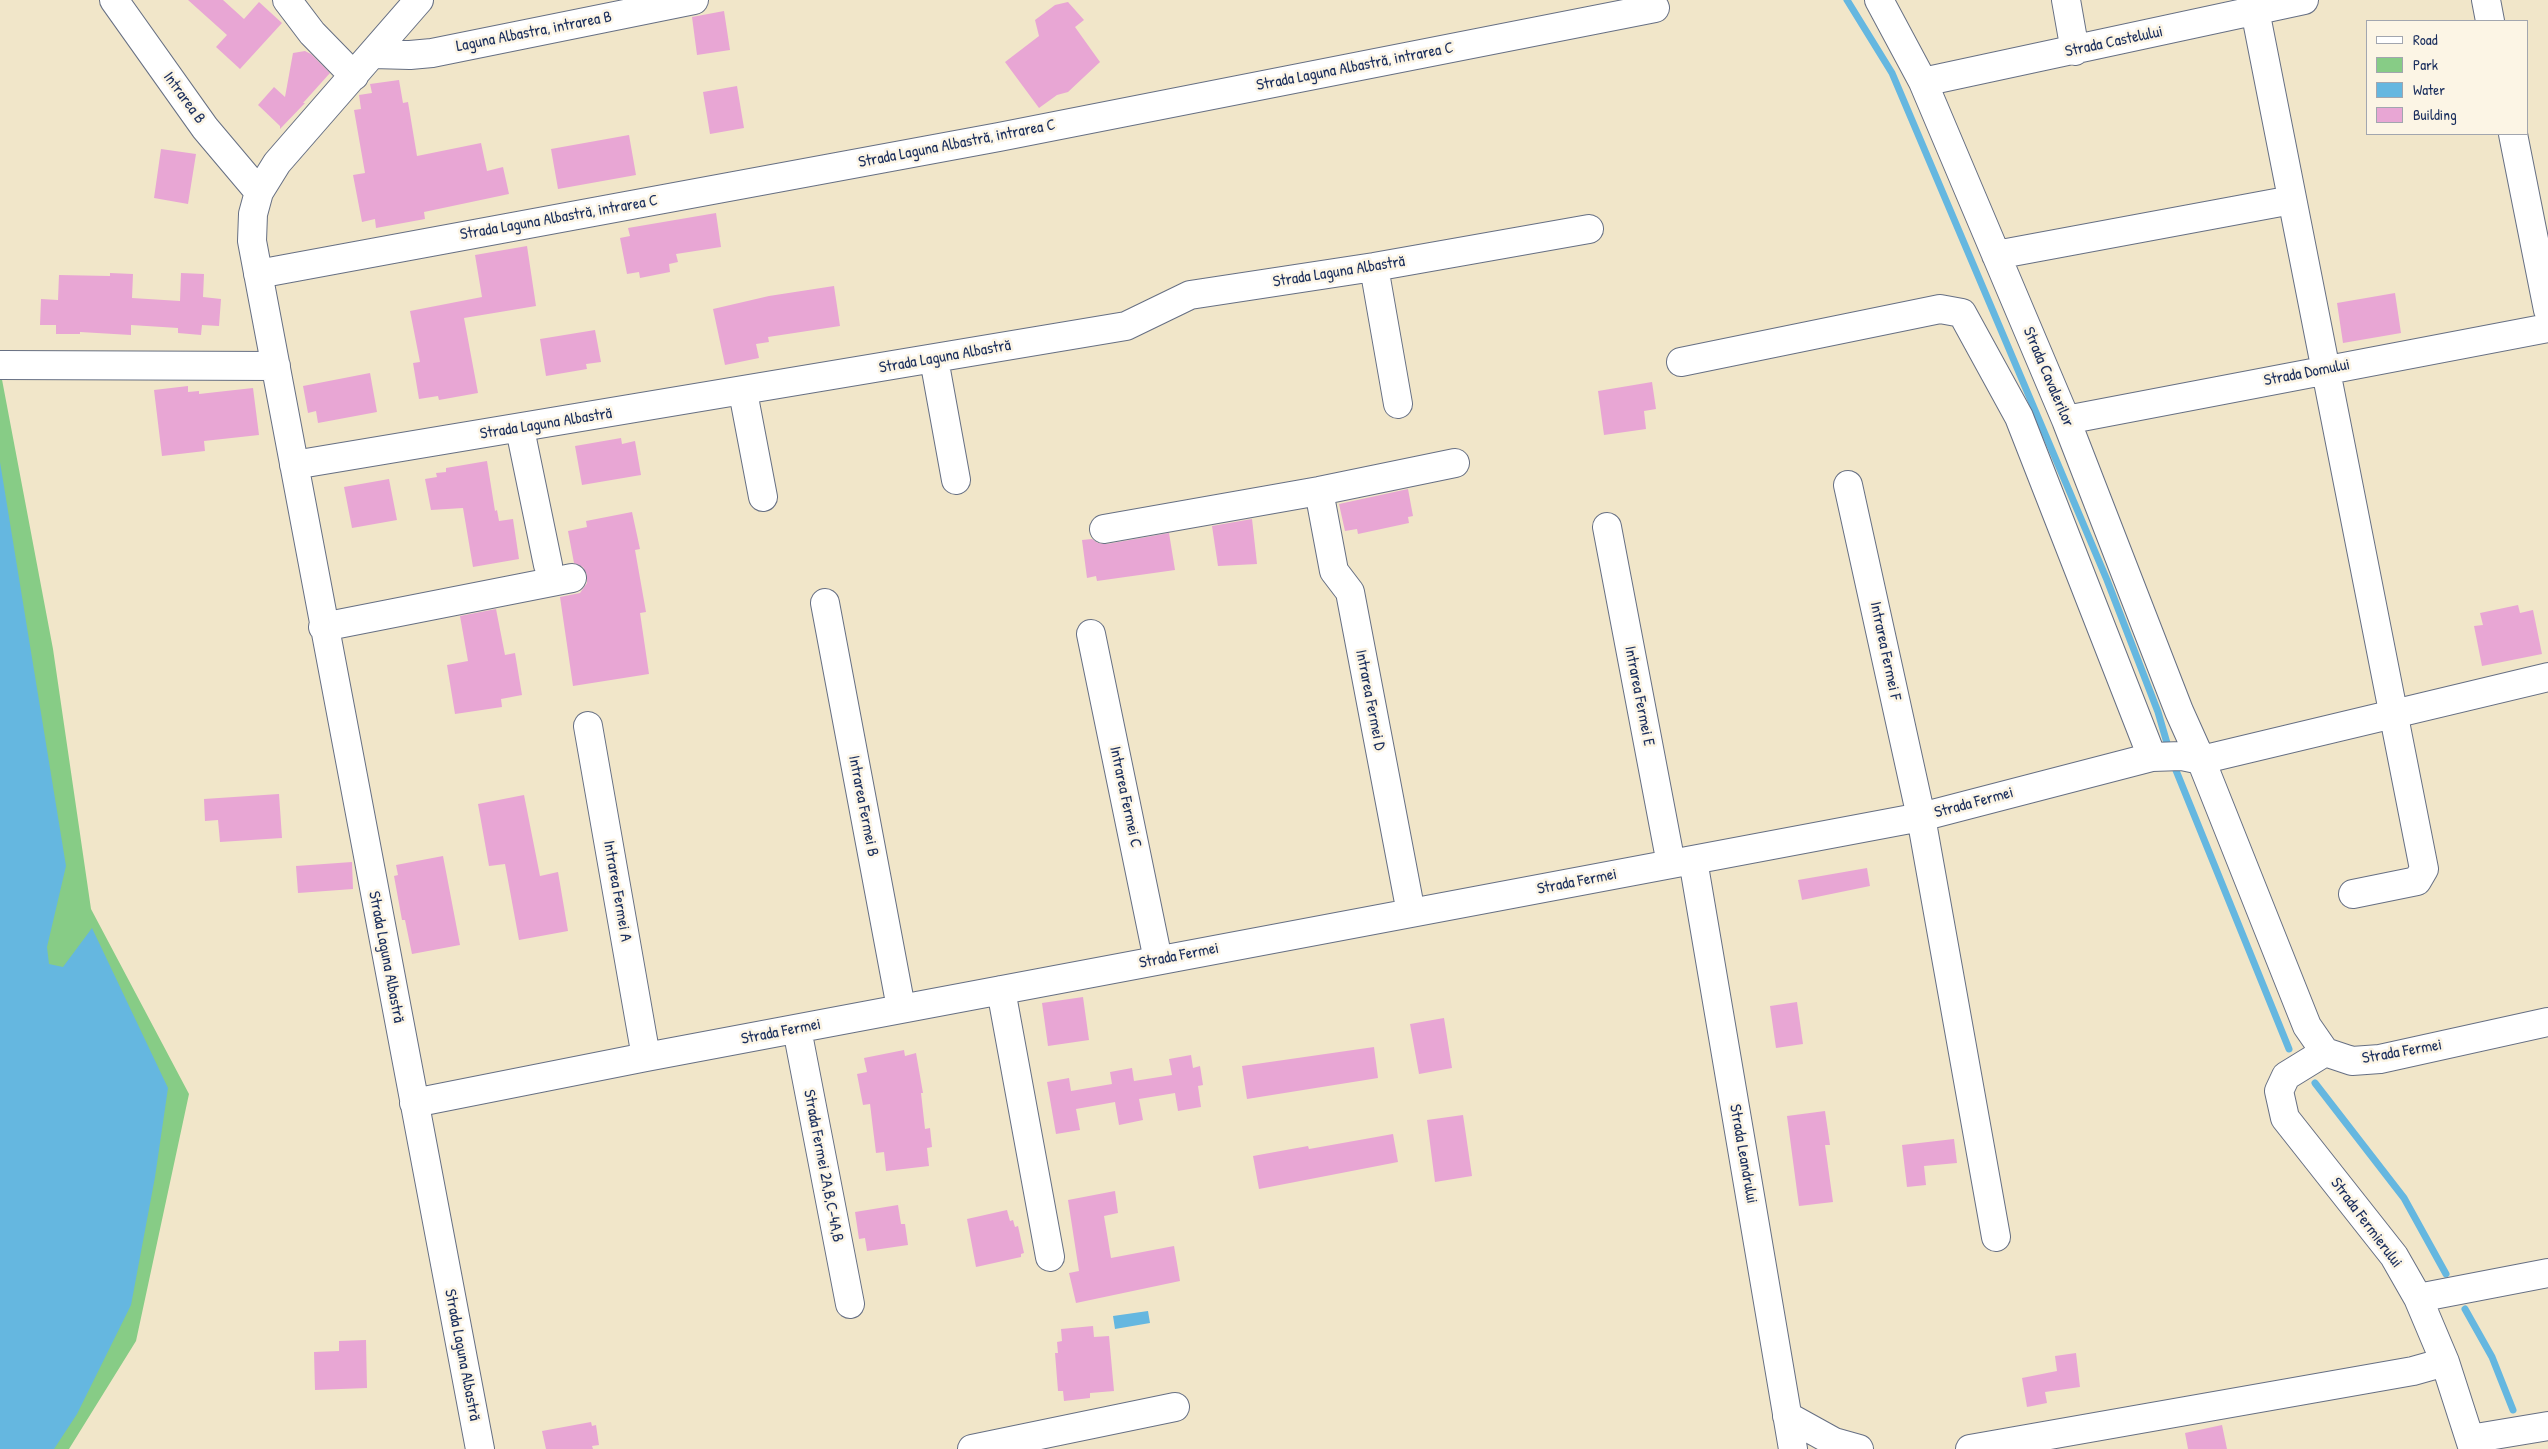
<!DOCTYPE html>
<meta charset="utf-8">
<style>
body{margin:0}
#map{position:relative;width:2548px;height:1449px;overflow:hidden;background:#f1e6c9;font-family:"Patrick Hand",sans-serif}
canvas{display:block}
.legend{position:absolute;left:2366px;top:20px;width:162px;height:115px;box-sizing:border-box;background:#fcf5e5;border:1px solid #a2a6af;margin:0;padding:6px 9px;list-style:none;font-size:15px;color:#1b2f5e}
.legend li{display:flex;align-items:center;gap:10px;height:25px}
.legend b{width:25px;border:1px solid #a2a6af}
</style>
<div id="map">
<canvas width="2548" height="1449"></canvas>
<ul class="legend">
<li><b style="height:6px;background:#fff"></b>Road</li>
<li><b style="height:14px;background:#87cc86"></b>Park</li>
<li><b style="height:14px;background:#65b7e0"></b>Water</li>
<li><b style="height:14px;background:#e8a6d4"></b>Building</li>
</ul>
</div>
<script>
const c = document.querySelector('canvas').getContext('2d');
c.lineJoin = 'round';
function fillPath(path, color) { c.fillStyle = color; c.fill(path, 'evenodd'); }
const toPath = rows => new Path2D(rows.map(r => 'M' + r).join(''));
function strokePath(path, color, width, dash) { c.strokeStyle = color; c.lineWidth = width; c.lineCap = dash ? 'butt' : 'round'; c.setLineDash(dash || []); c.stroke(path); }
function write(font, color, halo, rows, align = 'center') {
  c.font = font + ' "Patrick Hand",sans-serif'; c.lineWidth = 5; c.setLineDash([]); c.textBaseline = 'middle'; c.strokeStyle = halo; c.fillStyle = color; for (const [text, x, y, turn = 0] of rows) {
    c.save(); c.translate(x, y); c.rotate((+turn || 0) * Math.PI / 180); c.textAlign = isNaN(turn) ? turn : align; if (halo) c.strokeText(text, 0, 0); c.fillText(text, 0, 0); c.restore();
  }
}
const green = toPath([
 [0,369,53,649,91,909,189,1094,136,1341,69,1449,0,1449]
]);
const water = toPath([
 [0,462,66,866,47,947,49,964,63,967,92,928,168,1088,155,1177,131,1305,77,1414,54,1449,0,1449],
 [1148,1311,1150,1323,1115,1329,1113,1316]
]);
const stream = toPath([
 [1847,0,1892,73,2107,580,2158,712,2169,750],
 [2173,763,2289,1049],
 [2315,1083,2404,1198,2446,1274],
 [2465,1309,2492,1357,2513,1410]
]);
const building = toPath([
 [188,0,223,0,244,19,259,2,282,23,240,69,216,47,227,35],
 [1068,2,1084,20,1075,27,1100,62,1068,92,1057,95,1039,108,1005,62,1039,36,1035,20,1055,5],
 [724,11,730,50,697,55,692,17],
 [305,51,311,54,330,73,303,103,305,103,280,129,280,126,258,105,274,87,285,97,293,53],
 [399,80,403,103,408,102,417,156,481,143,487,171,503,167,509,194,424,212,425,219,376,228,375,219,362,222,353,175,365,173,354,110,361,109,359,95,372,93,370,84],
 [737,86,744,128,710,134,703,92],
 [629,135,636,175,558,189,551,149],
 [161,149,196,154,188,204,154,198],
 [716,213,721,247,676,254,678,262,669,264,670,272,640,278,639,272,627,274,620,238,630,236,628,228],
 [527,246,536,306,464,318,478,393,439,400,438,396,419,399,413,363,420,362,410,311,482,297,475,255],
 [110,273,133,274,132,298,180,301,181,273,204,274,203,297,221,299,219,326,202,325,201,335,178,333,178,328,131,325,131,335,80,332,80,334,56,334,56,325,40,325,41,299,58,300,59,275,110,276],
 [834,286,840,326,768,337,769,342,756,344,759,358,725,365,713,309,769,296],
 [2395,293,2401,333,2343,343,2337,303],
 [595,330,601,362,586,364,587,369,546,376,540,339],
 [370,373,377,412,318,423,316,411,308,413,303,386],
 [1652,382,1656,409,1644,411,1646,429,1604,435,1598,391],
 [188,386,188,392,199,391,199,394,253,388,259,435,204,441,205,451,162,456,154,390],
 [621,438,622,444,635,441,641,475,582,485,575,446],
 [487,461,495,511,497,510,499,521,513,519,519,559,473,567,463,508,431,510,425,479,437,477,436,473,446,472,446,468],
 [389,479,397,520,352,528,344,487],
 [1408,489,1413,516,1408,517,1409,523,1358,534,1357,529,1345,531,1339,504],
 [632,512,640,549,635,550,646,612,640,613,649,674,573,686,560,597,580,593,587,583,587,575,583,567,574,563,568,531,587,527,586,521],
 [1252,519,1257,564,1218,566,1212,526],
 [1169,533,1175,570,1097,581,1096,576,1087,578,1082,540,1092,539,1098,543,1107,544],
 [2518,605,2520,613,2533,610,2542,654,2482,666,2474,626,2483,625,2480,613],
 [496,609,505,655,515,653,522,695,501,699,502,707,455,714,447,665,468,661,460,616],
 [279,794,282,838,220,842,218,820,205,821,204,799],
 [524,795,540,876,558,872,568,931,519,940,505,864,489,866,478,804],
 [443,856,460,945,412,954,405,920,402,920,394,876,398,875,396,865],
 [352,862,353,889,298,893,296,866],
 [1867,868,1870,886,1802,900,1798,880],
 [1083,997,1089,1040,1048,1046,1042,1003],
 [1797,1002,1803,1044,1776,1048,1770,1006],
 [1444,1018,1452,1068,1419,1074,1410,1024],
 [1374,1047,1378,1078,1247,1099,1242,1066],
 [904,1050,905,1056,916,1053,923,1093,921,1093,925,1129,930,1128,932,1147,927,1148,929,1166,886,1171,884,1152,876,1153,870,1104,863,1105,857,1074,867,1072,864,1058],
 [1191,1055,1193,1068,1200,1066,1203,1085,1198,1086,1201,1107,1178,1111,1175,1093,1139,1099,1143,1120,1119,1125,1115,1102,1076,1109,1080,1130,1056,1134,1047,1082,1069,1078,1071,1091,1112,1084,1110,1072,1132,1068,1134,1081,1172,1075,1169,1059],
 [1825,1111,1830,1145,1825,1145,1833,1202,1799,1206,1787,1116],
 [1463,1115,1472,1176,1435,1182,1427,1120],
 [1393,1134,1398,1162,1259,1189,1253,1156,1308,1146,1309,1149],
 [1954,1139,1957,1163,1924,1166,1926,1185,1907,1187,1902,1145],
 [1115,1191,1118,1213,1104,1216,1111,1258,1174,1246,1180,1281,1076,1303,1069,1273,1079,1271,1068,1200],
 [898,1205,901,1224,905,1224,908,1245,867,1251,865,1238,859,1239,855,1212],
 [1007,1210,1010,1221,1013,1220,1015,1227,1018,1226,1024,1253,1021,1254,1021,1257,976,1267,967,1219],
 [1093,1326,1094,1337,1109,1336,1114,1391,1090,1393,1090,1398,1064,1401,1063,1391,1058,1391,1055,1353,1058,1353,1057,1342,1062,1341,1061,1329],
 [366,1340,367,1388,315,1390,314,1352,339,1351,339,1341],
 [2076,1353,2080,1387,2045,1392,2047,1403,2027,1407,2022,1378,2057,1371,2055,1356],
 [591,1422,592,1426,596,1425,599,1445,592,1446,593,1449,546,1449,542,1431],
 [2222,1425,2227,1449,2188,1449,2185,1433]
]);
const minor = toPath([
 [114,0,205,128,259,192],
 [287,0,312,33,354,76],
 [419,0,277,163,259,192,253,214,252,241,480,1449],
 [1879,0,1923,82,2066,420,2179,711,2201,760,2548,677],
 [2066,0,2075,51],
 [2253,0,2424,869,2417,881,2353,894],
 [2486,0,2490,21],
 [373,54,410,55,432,53,694,0],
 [1923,82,2304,0],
 [2513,134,2548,310],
 [1996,255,2292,200],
 [1374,267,1398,404],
 [258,274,999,137,1655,8],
 [934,359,956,480],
 [1681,362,1940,309,1962,313,2019,417,2152,757],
 [0,365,276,366],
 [743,392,763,497],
 [2066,420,2548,328],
 [520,429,548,565],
 [294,465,1126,326,1190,295,1374,267,1589,229],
 [1848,485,1921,817,1996,1237],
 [1319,491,1334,571,1350,592,1411,913],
 [1607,527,1671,864],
 [1104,529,1319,491,1455,463],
 [825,603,901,1008],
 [323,627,572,578],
 [1091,634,1158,960],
 [588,726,646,1057],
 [1693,860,1793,1449],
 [1001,990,1050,1257],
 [797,1029,850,1304],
 [2325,1052,2286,1076,2279,1091,2285,1118,2394,1256,2418,1298,2445,1362,2473,1449],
 [414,1103,646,1057,1921,817,2152,757,2182,756,2201,760,2307,1026,2325,1052,2352,1061,2380,1059,2548,1022],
 [2418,1298,2548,1273],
 [1787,1416,1834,1442,1859,1449],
 [2470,1439,2548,1426],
 [972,1449,1175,1407],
 [1970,1449,2413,1371,2445,1362]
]);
const streetNames = [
 ["Laguna Albastra, intrarea B",534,32,-11],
 ["Strada Castelului",2114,42,-12],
 ["Strada Laguna Albastră, intrarea C",1355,67,-11],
 ["Intrarea B",184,98,54],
 ["Strada Laguna Albastră, intrarea C",957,144,-11],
 ["Strada Laguna Albastră, intrarea C",559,218,-10],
 ["Strada Laguna Albastră",1339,272,-9],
 ["Strada Laguna Albastră",945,357,-10],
 ["Strada Domului",2307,373,-11],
 ["Strada Cavalerilor",2048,377,67],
 ["Strada Laguna Albastră",546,424,-9],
 ["Intrarea Fermei F",1885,651,78],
 ["Intrarea Fermei E",1639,696,79],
 ["Intrarea Fermei D",1370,700,79],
 ["Intrarea Fermei C",1125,797,78],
 ["Strada Fermei",1974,803,-15],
 ["Intrarea Fermei B",863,806,79],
 ["Strada Fermei",1577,882,-11],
 ["Intrarea Fermei A",617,891,80],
 ["Strada Fermei",1179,956,-11],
 ["Strada Laguna Albastră",386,957,79],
 ["Strada Fermei",781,1032,-11],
 ["Strada Fermei",2402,1052,-10],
 ["Strada Leandrului",1743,1154,80],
 ["Strada Fermei 2A,B,C-4A,B",823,1166,79],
 ["Strada Fermierului",2366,1223,53],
 ["Strada Laguna Albastră",462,1355,79]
];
fillPath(green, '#87cc86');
fillPath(water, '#65b7e0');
strokePath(stream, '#65b7e0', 7);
fillPath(building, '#e8a6d4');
strokePath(minor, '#666f83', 30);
strokePath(minor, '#fff', 28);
write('16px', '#1b2f5e', '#fcf5e5', streetNames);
</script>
